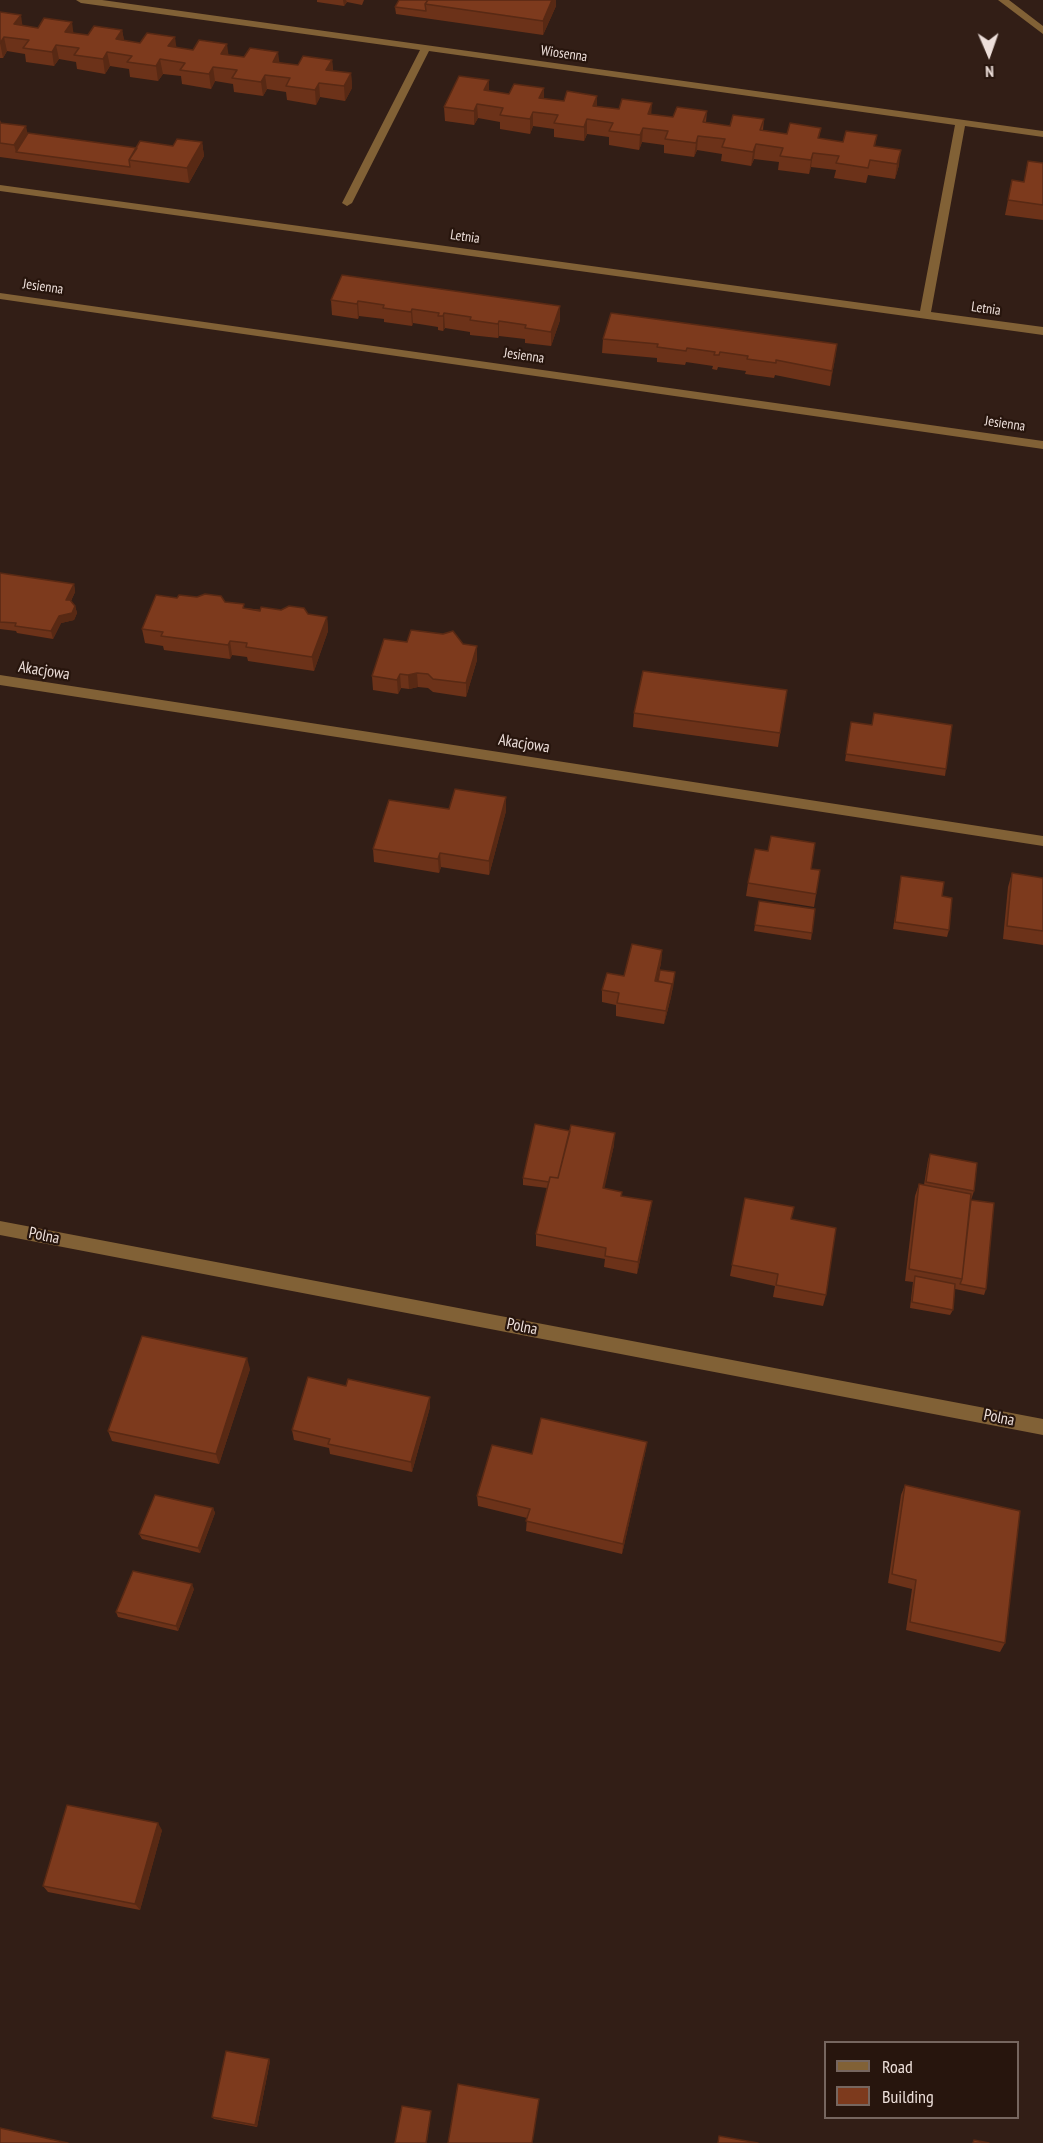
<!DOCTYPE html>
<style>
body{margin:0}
#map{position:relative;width:1043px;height:2143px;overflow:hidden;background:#321e16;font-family:"PT Sans Narrow",sans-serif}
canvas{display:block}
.legend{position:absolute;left:824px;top:2041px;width:195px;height:78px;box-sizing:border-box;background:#27150d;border:2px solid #76665f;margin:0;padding:8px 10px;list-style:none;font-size:18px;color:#eddfda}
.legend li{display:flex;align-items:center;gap:12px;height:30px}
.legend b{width:30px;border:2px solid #76665f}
.north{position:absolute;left:959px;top:24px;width:60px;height:60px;-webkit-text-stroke:4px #27150d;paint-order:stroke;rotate:178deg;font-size:16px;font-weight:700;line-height:24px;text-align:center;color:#eddfda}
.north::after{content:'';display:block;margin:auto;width:21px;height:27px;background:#eddfda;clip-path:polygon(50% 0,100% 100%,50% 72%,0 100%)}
</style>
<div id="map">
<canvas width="1043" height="2143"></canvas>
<ul class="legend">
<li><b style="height:8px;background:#816136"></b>Road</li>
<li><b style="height:16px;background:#7d3a1d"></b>Building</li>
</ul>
<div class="north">N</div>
</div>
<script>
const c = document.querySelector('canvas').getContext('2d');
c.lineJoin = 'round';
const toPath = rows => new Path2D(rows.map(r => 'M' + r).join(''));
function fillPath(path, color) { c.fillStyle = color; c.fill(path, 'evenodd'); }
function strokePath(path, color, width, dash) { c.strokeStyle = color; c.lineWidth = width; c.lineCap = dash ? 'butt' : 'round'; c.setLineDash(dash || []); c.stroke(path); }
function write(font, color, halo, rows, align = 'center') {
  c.font = font + ' "PT Sans Narrow",sans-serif'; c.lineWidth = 4.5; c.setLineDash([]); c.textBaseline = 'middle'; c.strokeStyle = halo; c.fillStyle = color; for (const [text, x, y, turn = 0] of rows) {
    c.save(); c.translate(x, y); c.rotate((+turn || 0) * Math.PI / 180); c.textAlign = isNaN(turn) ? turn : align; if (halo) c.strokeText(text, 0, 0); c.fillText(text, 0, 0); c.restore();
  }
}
const street = toPath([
 [76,0,102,0,1043,131,1043,137,965,126,931,312,1043,327,1043,335,0,191,0,185,920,311,955,125,429,51,352,203,347,206,342,203,420,50,81,3,76,0],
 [998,0,1009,0,1043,26,1043,34,998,0],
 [0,293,1043,441,1043,449,0,299,0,293],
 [0,675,1043,836,1043,846,0,685,0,675],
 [0,1221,1043,1419,1043,1435,0,1235,0,1221]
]);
const wall = toPath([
 [317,0,364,0,362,5,347,2,344,6,317,2],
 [399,0,556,6,543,35,396,14,395,7],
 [0,12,23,26,74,33,88,35,122,30,124,41,298,65,332,60,333,71,351,73,352,88,345,101,320,97,316,105,287,100,286,92,267,89,263,96,234,92,233,84,215,81,211,89,182,84,181,76,163,74,158,81,130,77,129,69,110,66,105,74,77,69,76,62,59,59,54,66,26,62,25,54,7,51,3,58,0,58],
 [489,80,489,91,564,101,597,96,597,106,673,117,707,111,706,122,730,126,764,119,763,130,787,134,821,128,819,138,843,142,877,135,875,146,899,165,895,179,868,175,866,183,834,178,836,170,811,167,809,174,778,170,779,162,754,159,751,166,721,161,722,154,697,150,694,157,664,153,664,145,642,142,639,150,609,145,609,137,587,134,584,141,554,137,554,129,533,126,530,134,500,129,500,122,478,118,474,125,445,121,444,107],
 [0,120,1,123,28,133,137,148,173,146,202,142,204,156,189,183,0,157],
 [1028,161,1043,163,1043,220,1005,215,1012,180,1024,182],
 [331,300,560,306,560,320,551,346,525,343,525,339,499,336,498,338,470,335,470,332,445,328,443,331,438,330,438,327,413,323,412,326,384,322,384,319,359,316,358,319,332,315],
 [603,339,837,344,830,386,775,375,774,378,745,374,746,371,718,367,717,370,712,369,713,366,686,362,685,365,657,362,657,358,602,353],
 [0,573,74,584,75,592,71,601,75,606,77,613,74,620,61,623,53,639,17,633,16,631,0,629],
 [177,598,225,602,245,608,327,617,328,631,314,671,248,661,247,657,232,655,230,659,164,650,163,646,145,643,142,629],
 [407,642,463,644,477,660,466,697,433,692,428,688,418,687,409,689,401,688,398,694,373,690,372,676],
 [787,690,778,747,633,727,634,713],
 [874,713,946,769,945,776,845,761,851,722,872,725],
 [506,797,506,811,489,875,441,867,439,873,374,862,373,849,449,809],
 [768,851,811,869,820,870,814,907,746,896,748,883],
 [1012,873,1043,878,1043,945,1003,939,1008,887],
 [901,876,942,896,949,930,947,937,893,929],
 [759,901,815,909,811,940,754,931],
 [662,950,661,963,657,981,675,972,671,997,664,1024,616,1016,616,1005,602,1002,602,990],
 [614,1145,604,1188,622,1192,622,1196,650,1213,637,1274,604,1267,605,1259,536,1246,536,1234,547,1188,523,1185,523,1178],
 [930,1154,974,1191,971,1200,986,1289,984,1295,955,1289,953,1310,950,1315,910,1308,913,1282,905,1281,915,1196,919,1184,924,1185,928,1160],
 [745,1198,791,1219,826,1295,823,1306,773,1297,775,1286,730,1276],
 [250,1369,219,1464,112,1441,108,1431],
 [346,1386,430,1397,430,1407,412,1472,330,1454,329,1448,294,1440,292,1430],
 [647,1442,645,1453,622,1554,526,1531,527,1518,478,1506,477,1496,532,1454],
 [905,1485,1005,1643,1000,1652,906,1630,912,1589,888,1583,901,1495],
 [213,1508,215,1513,200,1553,142,1539,139,1534],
 [194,1589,178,1631,118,1617,116,1612],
 [162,1830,140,1910,48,1892,43,1886],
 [270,2061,257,2127,214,2119,212,2117]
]);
const shadedWall = toPath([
 [343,0,346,0,347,2,344,6],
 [552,0,556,0,556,6,543,35,543,21],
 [21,15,23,29,14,24],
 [72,22,74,37,65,32],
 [122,30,125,44,116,39],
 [4,37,7,51,3,58,0,43],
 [175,37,177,51,168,46],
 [227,44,229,58,221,54],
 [56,45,59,59,54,66,52,52],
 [107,52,110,66,105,74,103,59],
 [278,52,280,66,273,62],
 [160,59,163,74,158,81,156,66],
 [332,60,333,74,326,70],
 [213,67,215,81,211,89,209,74],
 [351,73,352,88,345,101,344,86],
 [265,75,267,89,263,96,261,82],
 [489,80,489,95,484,90],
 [319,83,320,97,316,105,315,90],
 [544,88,544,103,539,98],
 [597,96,597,110,593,106],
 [652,103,651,118,648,114],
 [477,104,478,118,474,125,474,111],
 [533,112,533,126,530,134,530,119],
 [587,119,587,134,584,141,584,127],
 [26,126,29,140,16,152,14,145],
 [643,128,642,142,639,150,640,135],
 [698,136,697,150,694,157,696,143],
 [202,142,204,156,189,183,187,168],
 [756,144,754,159,751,166,753,152],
 [901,150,899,165,895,179,897,164],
 [813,153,811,167,809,174,811,160],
 [358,301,359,316,358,319,357,304],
 [560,306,560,320,551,346,551,332],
 [412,309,413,323,412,326,411,312],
 [444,313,445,328,443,331,443,316],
 [499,321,499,336,498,338,498,324],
 [837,344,835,359,830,386,832,371],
 [74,584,75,592,68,607,66,600],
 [75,606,77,613,74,620,61,623,53,639,51,631,59,616],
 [327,617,328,631,314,671,312,657],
 [230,641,232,655,230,659,228,645],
 [477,646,477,660,466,697,466,683],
 [417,673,418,687,409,689,408,675],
 [400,674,401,688,398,694,397,680],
 [506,797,506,811,489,875,489,861],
 [440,853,441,867,439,873,438,859],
 [662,950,661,963,654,994,655,981],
 [672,984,671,997,664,1024,666,1011],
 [615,1133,614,1145,602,1200,603,1188],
 [652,1201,650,1213,637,1274,638,1262],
 [247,1358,250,1369,219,1464,216,1454],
 [430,1397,430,1407,412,1472,411,1462],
 [647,1442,645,1453,622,1554,623,1544],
 [213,1508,215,1513,200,1553,198,1548],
 [192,1584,194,1589,178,1631,176,1626],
 [158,1823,162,1830,140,1910,135,1904],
 [269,2059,270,2061,257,2127,255,2125],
 [431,2111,431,2113,427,2143,426,2143]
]);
const building = toPath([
 [399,0,428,0,425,4,426,11,395,7,399,0],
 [428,0,552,0,543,21,425,4,428,0],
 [0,12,21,15,14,24,38,28,44,18,72,22,65,32,88,35,94,26,122,30,116,39,140,43,147,33,175,37,168,46,193,50,199,40,227,44,221,54,244,57,250,48,278,52,273,62,298,65,303,56,332,60,326,70,351,73,344,86,319,83,315,90,286,86,290,78,265,75,261,82,232,78,237,70,213,67,209,74,180,70,185,63,160,59,156,66,127,62,132,56,107,52,103,59,74,55,79,48,56,45,52,52,23,48,29,40,4,37,0,43,0,12],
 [459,76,489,80,484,90,509,94,514,84,544,88,539,98,564,101,567,91,597,96,593,106,619,109,622,99,652,103,648,114,673,117,677,107,707,111,703,122,730,126,733,115,764,119,760,130,787,134,790,123,821,128,818,138,843,142,846,131,877,135,874,146,901,150,897,164,870,160,868,168,836,163,839,156,813,153,811,160,780,156,783,148,756,144,753,152,722,147,725,139,698,136,696,143,665,139,668,131,643,128,640,135,609,131,613,123,587,119,584,127,554,123,558,115,533,112,530,119,500,115,503,108,477,104,474,111,444,107,459,76],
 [0,123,26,126,14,145,0,143,0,123],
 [28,133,137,148,129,160,130,167,16,152,28,133],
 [177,139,202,142,187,168,129,160,140,141,173,146,177,139],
 [1028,161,1043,163,1043,205,1008,200,1012,180,1024,182,1028,161],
 [342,275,560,306,551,332,525,328,526,325,499,321,498,324,470,320,471,317,444,313,443,316,438,316,439,313,412,309,411,312,383,308,384,305,358,301,357,304,331,300,342,275],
 [611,313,837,344,832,371,776,360,776,363,747,359,748,356,720,352,719,355,714,355,715,352,687,348,686,351,657,347,658,344,603,339,611,313],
 [0,573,74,584,66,600,70,600,75,606,72,613,59,616,51,631,15,626,16,623,0,622,0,573],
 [205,594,221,596,225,602,244,604,243,608,260,611,261,607,281,610,289,606,304,608,308,614,327,617,312,657,246,647,247,643,230,641,228,645,161,636,163,632,142,629,156,595,177,598,179,595,197,597,205,594],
 [411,630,443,634,453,631,463,644,477,646,466,683,433,679,428,674,417,673,408,675,400,674,397,680,372,676,384,639,407,642,411,630],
 [643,671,787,690,780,733,634,713,643,671],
 [874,713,952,725,946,769,846,754,851,722,872,725,874,713],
 [455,789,506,797,489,861,440,853,438,859,373,849,389,800,449,809,455,789],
 [771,836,815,843,811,869,820,870,816,894,748,883,755,849,768,851,771,836],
 [1012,873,1043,878,1043,931,1007,926,1012,873],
 [901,876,944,882,942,896,952,898,949,930,895,922,901,876],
 [759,901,815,909,812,933,755,925,759,901],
 [632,944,662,950,655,981,672,984,666,1011,617,1003,619,993,602,990,607,973,624,976,632,944],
 [660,970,675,972,672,990,672,984,658,981,660,970],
 [535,1124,570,1131,558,1178,550,1177,549,1182,523,1178,535,1124],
 [571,1125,615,1133,603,1188,622,1192,621,1196,652,1201,638,1262,605,1256,606,1248,536,1234,550,1177,558,1178,571,1125],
 [930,1154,977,1163,974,1191,926,1182,930,1154],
 [919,1184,971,1194,962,1279,909,1269,919,1184],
 [745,1198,794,1207,791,1219,836,1228,826,1295,776,1285,778,1274,732,1265,745,1198],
 [971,1200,994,1203,986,1289,960,1284,962,1279,971,1200],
 [915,1276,955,1284,953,1310,912,1302,915,1276],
 [142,1336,247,1358,216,1454,108,1431,142,1336],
 [308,1377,346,1386,348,1379,430,1397,411,1462,328,1444,330,1439,292,1430,308,1377],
 [541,1418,647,1442,623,1544,526,1521,530,1509,477,1496,492,1445,532,1454,541,1418],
 [905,1485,1020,1511,1005,1643,910,1622,916,1580,892,1574,905,1485],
 [155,1495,213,1508,198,1548,139,1534,155,1495],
 [133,1571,192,1584,176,1626,116,1612,133,1571],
 [67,1805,158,1823,135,1904,43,1886,67,1805],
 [226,2051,269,2059,255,2125,212,2117,226,2051],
 [458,2084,539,2099,532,2143,448,2143,458,2084],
 [402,2106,431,2111,426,2143,395,2143,402,2106],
 [0,2128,68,2143,0,2143,0,2128],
 [719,2136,758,2143,718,2143,719,2136],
 [974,2140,989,2143,973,2143,974,2140]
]);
const farStreetnames = [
 ["Wiosenna",564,54,8],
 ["Letnia",465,237,8],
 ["Jesienna",43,287,8],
 ["Letnia",986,309,8],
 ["Jesienna",524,356,8],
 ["Jesienna",1005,424,8]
];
const streetNames = [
 ["Akacjowa",44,671,9],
 ["Akacjowa",524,744,9],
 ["Polna",44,1236,11],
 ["Polna",522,1327,11],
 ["Polna",999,1418,11]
];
fillPath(street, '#816136');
fillPath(wall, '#6c3219');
fillPath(shadedWall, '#582914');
fillPath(building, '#7d3a1d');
strokePath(building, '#582914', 1.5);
write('14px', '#eddfda', '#27150d', farStreetnames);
write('16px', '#eddfda', '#27150d', streetNames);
</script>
